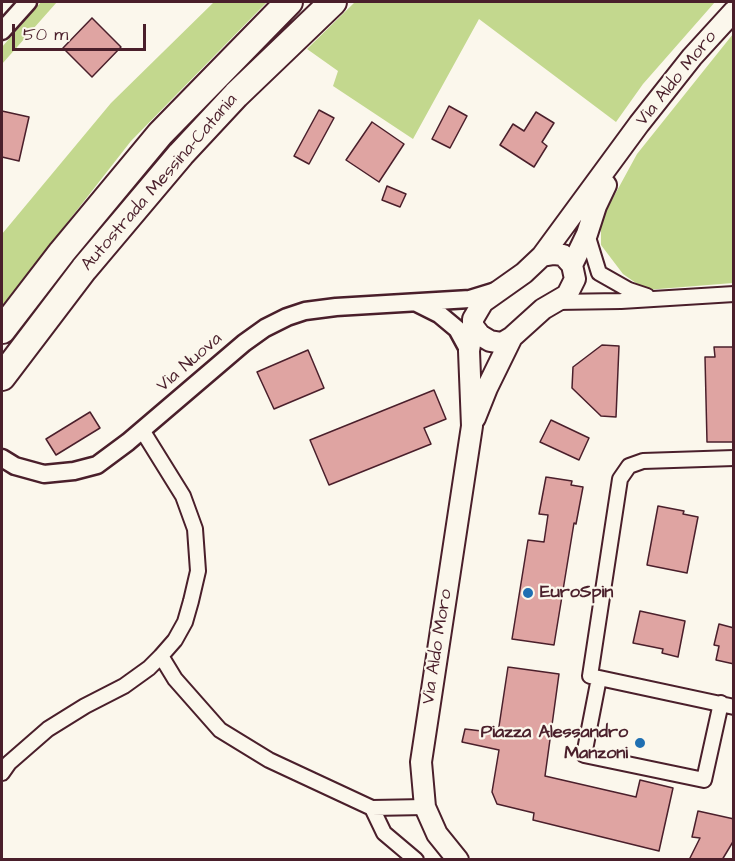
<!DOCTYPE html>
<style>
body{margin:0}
#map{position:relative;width:735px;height:861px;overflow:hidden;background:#fbf7ec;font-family:"Architects Daughter",sans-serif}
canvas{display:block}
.frame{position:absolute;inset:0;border:3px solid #4a1f2b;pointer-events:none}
.scale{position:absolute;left:12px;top:24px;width:134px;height:27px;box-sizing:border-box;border:3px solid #4a1f2b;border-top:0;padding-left:8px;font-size:18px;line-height:21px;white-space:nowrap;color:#4a1f2b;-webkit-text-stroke:4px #fbf7ec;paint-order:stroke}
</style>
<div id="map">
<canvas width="735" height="861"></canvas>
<div class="frame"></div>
<div class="scale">50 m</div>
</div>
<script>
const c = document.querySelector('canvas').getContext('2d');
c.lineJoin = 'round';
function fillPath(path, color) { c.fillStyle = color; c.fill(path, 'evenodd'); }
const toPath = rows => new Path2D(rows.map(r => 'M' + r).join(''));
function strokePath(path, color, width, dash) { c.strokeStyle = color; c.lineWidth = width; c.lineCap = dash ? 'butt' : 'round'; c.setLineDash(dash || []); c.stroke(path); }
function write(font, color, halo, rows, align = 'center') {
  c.font = font + ' "Architects Daughter",sans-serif'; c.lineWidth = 4.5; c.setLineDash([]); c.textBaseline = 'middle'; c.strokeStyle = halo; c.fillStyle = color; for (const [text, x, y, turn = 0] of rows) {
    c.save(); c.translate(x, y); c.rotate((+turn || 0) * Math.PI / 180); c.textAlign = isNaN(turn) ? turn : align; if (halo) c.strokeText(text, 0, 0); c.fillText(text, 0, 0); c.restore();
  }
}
const green = toPath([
 [41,2,57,2,2,64,2,47],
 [214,2,267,2,131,141,2,306,2,234,111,103],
 [355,2,715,2,643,84,616,122,479,19,413,139,333,86,338,71,307,49],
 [733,34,733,283,646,290,623,274,601,245,601,220,637,154]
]);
const building = toPath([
 [92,18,121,47,92,77,63,48,92,18],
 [449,106,467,116,450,148,432,139,449,106],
 [319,110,334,118,309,164,294,156,319,110],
 [2,111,29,117,19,161,2,157,2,111],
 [536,112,554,123,542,142,547,146,534,167,500,145,513,124,524,131,536,112],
 [372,122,404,144,379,182,346,160,372,122],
 [387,186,406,194,400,207,382,200,387,186],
 [602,345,619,346,616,417,601,416,572,388,573,367,602,345],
 [714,347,734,347,734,442,707,442,705,357,715,357,714,347],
 [308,350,324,388,274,409,257,372,308,350],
 [434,390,446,419,424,428,431,444,329,485,310,440,434,390],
 [90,412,100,428,56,455,46,439,90,412],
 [551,420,589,438,579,460,540,442,551,420],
 [546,477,572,481,571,485,583,487,576,524,574,523,554,645,512,639,528,540,544,542,548,515,539,514,546,477],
 [658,506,684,511,683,514,698,517,687,573,647,565,658,506],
 [640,611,685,621,678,657,662,653,663,649,633,643,640,611],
 [719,624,734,628,734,664,716,660,719,646,714,645,719,624],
 [508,667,559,674,545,776,636,797,640,780,673,788,659,851,533,820,534,813,497,804,492,792,499,750,462,742,465,729,498,733,508,667],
 [698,811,734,819,734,840,722,860,689,860,700,838,692,837,698,811]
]);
const minor = toPath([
 [587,234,599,273,629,290,647,296],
 [556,302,621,301,734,294],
 [142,430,183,496,195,529,198,571,191,601,185,622,175,640,161,656,175,679,220,730,269,760,372,808,425,807],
 [734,458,643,461,629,466,620,479,590,676,734,707],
 [599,678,584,755,704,780,721,703],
 [2,773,9,763,48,729,85,706,124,686,149,668,161,656],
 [372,808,384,833,416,860]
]);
const tertiary = toPath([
 [2,31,28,2],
 [417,303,439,314,457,329,469,351],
 [2,458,15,466,44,474,74,471,97,465,128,442,244,343,265,328,287,317,305,311,336,307,470,299,496,291]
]);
const secondary = toPath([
 [542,256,554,254,563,255,572,265,575,279,567,295,543,309,512,337,502,343,490,341,480,335,473,326,473,319,483,302,524,273,542,256,639,124,692,57,734,11],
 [572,265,587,234,596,206,606,185],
 [475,418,487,388,512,337],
 [458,860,437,834,425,807,421,762,472,426,469,351,473,326]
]);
const motorway = toPath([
 [2,330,62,252,160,134,289,2],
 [2,377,84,269,181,154,236,95,333,2]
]);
const markers = [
 [528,593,6,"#1f6fb2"],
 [640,743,6,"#1f6fb2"]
];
const streetNames = [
 ["Via Aldo Moro",677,79,-51],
 ["Autostrada Messina-Catania",160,183,-49],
 ["Via Nuova",190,363,-41],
 ["Via Aldo Moro",438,647,-81]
];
const poiNames = [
 ["EuroSpin",540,593],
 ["Piazza Alessandro",628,733,"right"],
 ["Manzoni",628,754,"right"]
];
fillPath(green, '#c3d88e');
fillPath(building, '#dfa4a2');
strokePath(building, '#4a1f2b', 1.5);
strokePath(minor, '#4a1f2b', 18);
strokePath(tertiary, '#4a1f2b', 21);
strokePath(secondary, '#4a1f2b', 24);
strokePath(motorway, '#4a1f2b', 30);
strokePath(minor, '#fbf7ec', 14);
strokePath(tertiary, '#fbf7ec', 16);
strokePath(secondary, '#fbf7ec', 20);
strokePath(motorway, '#fbf7ec', 26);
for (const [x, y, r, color] of markers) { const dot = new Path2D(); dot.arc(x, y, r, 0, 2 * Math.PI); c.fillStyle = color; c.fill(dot); strokePath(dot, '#fbf7ec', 2); }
write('18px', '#4a1f2b', '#fbf7ec', streetNames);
write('bold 18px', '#4a1f2b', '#fbf7ec', poiNames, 'left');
</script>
